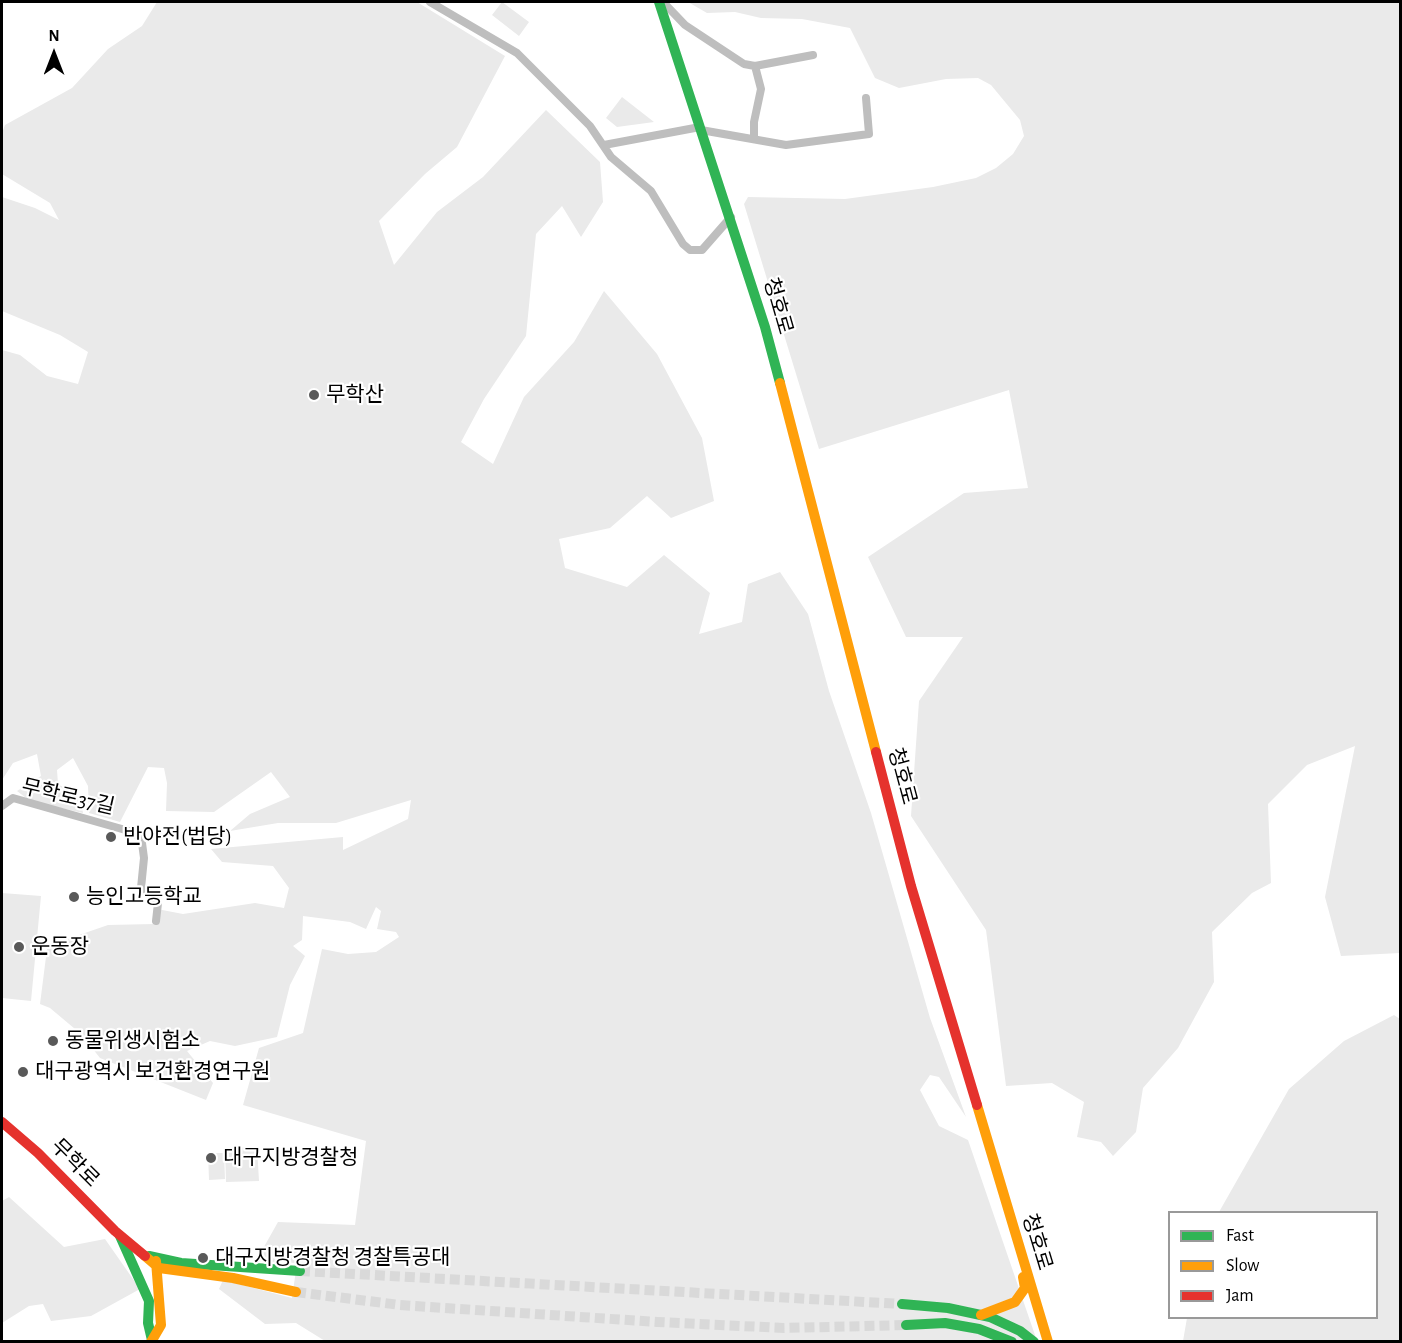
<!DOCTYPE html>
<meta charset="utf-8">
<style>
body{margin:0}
#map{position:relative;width:1402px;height:1343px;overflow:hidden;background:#fff;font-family:"Alegreya Sans",sans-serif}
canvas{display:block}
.frame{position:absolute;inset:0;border:3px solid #000;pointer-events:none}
.legend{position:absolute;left:1168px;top:1211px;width:210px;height:108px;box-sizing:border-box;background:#fff;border:2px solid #999;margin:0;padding:8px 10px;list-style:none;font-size:18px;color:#000}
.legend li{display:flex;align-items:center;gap:12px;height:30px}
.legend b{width:30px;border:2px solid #999}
.north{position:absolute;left:24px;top:24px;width:60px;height:60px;-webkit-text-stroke:4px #fff;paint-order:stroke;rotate:0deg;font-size:16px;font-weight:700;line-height:24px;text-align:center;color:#000}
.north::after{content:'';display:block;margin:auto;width:21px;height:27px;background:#000;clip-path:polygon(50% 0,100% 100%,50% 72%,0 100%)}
</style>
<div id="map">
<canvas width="1402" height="1343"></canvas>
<div class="frame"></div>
<ul class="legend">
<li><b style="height:8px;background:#30b455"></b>Fast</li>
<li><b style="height:8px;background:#ff9f0a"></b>Slow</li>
<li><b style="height:8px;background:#e5322d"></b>Jam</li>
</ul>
<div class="north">N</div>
</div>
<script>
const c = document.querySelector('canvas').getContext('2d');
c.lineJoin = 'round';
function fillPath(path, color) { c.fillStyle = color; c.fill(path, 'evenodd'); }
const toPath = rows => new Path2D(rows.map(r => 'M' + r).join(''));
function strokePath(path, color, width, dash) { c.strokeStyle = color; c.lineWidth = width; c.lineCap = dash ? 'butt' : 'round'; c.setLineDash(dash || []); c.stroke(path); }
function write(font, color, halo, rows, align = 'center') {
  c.font = font + ' "Alegreya Sans","Noto Sans KR",sans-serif'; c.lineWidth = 4.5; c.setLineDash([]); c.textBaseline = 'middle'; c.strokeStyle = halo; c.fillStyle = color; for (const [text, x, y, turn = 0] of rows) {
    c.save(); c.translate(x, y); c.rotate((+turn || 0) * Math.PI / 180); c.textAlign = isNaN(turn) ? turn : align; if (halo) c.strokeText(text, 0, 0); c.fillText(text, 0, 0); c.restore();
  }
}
const green = toPath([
 [157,2,417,2,505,56,457,147,425,174,379,221,394,265,437,212,483,177,546,110,600,162,603,202,581,237,562,206,536,234,526,336,484,399,461,442,493,464,524,397,574,342,604,291,657,354,702,438,714,501,671,518,647,496,610,528,559,539,565,568,627,587,664,555,710,593,699,634,742,622,748,584,780,572,808,614,829,691,871,813,930,1018,966,1117,939,1077,930,1075,920,1090,939,1126,968,1140,1037,1341,325,1341,296,1323,265,1324,219,1289,223,1280,292,1298,297,1263,256,1261,278,1222,355,1225,366,1141,243,1105,259,1048,303,1033,322,949,348,954,376,952,399,937,396,932,377,929,381,911,376,907,366,929,350,922,303,916,302,940,293,946,305,956,290,985,277,1037,235,1046,210,1041,187,1051,213,1083,206,1100,100,1058,81,1034,50,1008,40,1004,47,949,56,943,108,925,154,924,157,909,183,914,255,903,284,908,289,888,273,866,222,862,211,849,343,837,343,850,408,819,411,800,336,823,278,823,230,831,250,814,290,797,271,772,214,812,166,811,167,783,164,768,148,767,120,822,89,813,88,786,73,758,57,770,58,784,80,797,83,813,30,801,17,791,41,776,37,754,13,763,2,780,2,350,20,355,47,376,78,384,88,352,60,335,2,311,2,197,35,208,59,220,50,203,2,174,2,133,5,125,72,88,108,49,142,26],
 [502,2,529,22,519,36,492,15],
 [688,2,1400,2,1400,953,1341,956,1325,897,1355,746,1307,765,1268,804,1271,883,1252,893,1212,932,1214,982,1178,1048,1143,1088,1136,1132,1113,1156,1101,1142,1077,1137,1084,1102,1052,1083,1006,1086,986,930,911,816,919,701,963,637,906,637,868,557,964,493,1028,488,1009,390,819,449,744,204,748,197,845,199,933,187,976,178,996,168,1013,154,1024,136,1020,120,991,85,978,78,946,79,899,88,875,78,850,28,802,19,761,18,735,12,707,13],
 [622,97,654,122,617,127,606,118],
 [2,893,41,896,31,1001,2,998],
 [1394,1015,1400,1019,1400,1341,1183,1341,1187,1318,1376,1318,1376,1212,1219,1212,1289,1089,1344,1041],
 [257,1147,259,1181,226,1182,225,1148],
 [208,1153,224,1153,225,1179,209,1180],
 [9,1197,64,1247,105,1239,140,1289,91,1316,51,1321,43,1304,29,1306,2,1323,2,1201]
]);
const secondaryTunnel = toPath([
 [300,1271,902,1304],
 [296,1292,400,1305,657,1322,784,1328,906,1325]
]);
const street = toPath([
 [430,2,517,53,590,126,611,157,651,191,683,244,690,250,702,250,731,217],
 [663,2,685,25,744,64,755,66,813,55],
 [701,130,786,145,869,134,866,98],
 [754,139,754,122,761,89,755,66],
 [604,145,700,127],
 [2,806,13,798,136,833,142,843,144,858,141,888,158,903,156,921]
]);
const fast = toPath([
 [659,2,765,327,780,383],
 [120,1236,149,1301,148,1323,152,1340],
 [149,1256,181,1263,300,1271],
 [902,1304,948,1308,990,1317,1020,1331,1034,1342],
 [906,1325,945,1323,979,1329,1012,1342]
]);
const slow = toPath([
 [780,383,876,752],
 [977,1105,1048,1342],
 [145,1256,159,1268,233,1278,296,1292],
 [981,1315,1015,1302,1025,1288,1023,1277],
 [151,1342,161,1325,156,1261]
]);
const jam = toPath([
 [876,752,911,886,977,1105],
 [2,1122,38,1153,115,1231,145,1256]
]);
const markers = [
 [314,395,6,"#595959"],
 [111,837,6,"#595959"],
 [74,897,6,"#595959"],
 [19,947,6,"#595959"],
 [53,1041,6,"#595959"],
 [23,1072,6,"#595959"],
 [211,1158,6,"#595959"],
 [203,1258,6,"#595959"]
];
const streetNames = [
 ["청호로",778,306,74],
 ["청호로",902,776,75],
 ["무학로37길",68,797,13],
 ["무학로",75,1163,45],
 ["청호로",1037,1242,73]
];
const poiNames = [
 ["무학산",326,395],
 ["반야전(법당)",123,837],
 ["능인고등학교",86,897],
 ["운동장",31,947],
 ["동물위생시험소",65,1041],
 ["대구광역시 보건환경연구원",35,1072],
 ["대구지방경찰청",223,1158],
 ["대구지방경찰청 경찰특공대",215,1258]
];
fillPath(green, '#eaeaea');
strokePath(secondaryTunnel, '#d9d9d9', 10, [10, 5]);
strokePath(street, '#bebebe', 8);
strokePath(fast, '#30b455', 10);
strokePath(slow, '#ff9f0a', 10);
strokePath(jam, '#e5322d', 10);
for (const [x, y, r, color] of markers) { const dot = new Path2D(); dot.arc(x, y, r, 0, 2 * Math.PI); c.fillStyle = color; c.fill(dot); strokePath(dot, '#fff', 2); }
write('21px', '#000', '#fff', streetNames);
write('21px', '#000', '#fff', poiNames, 'left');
</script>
